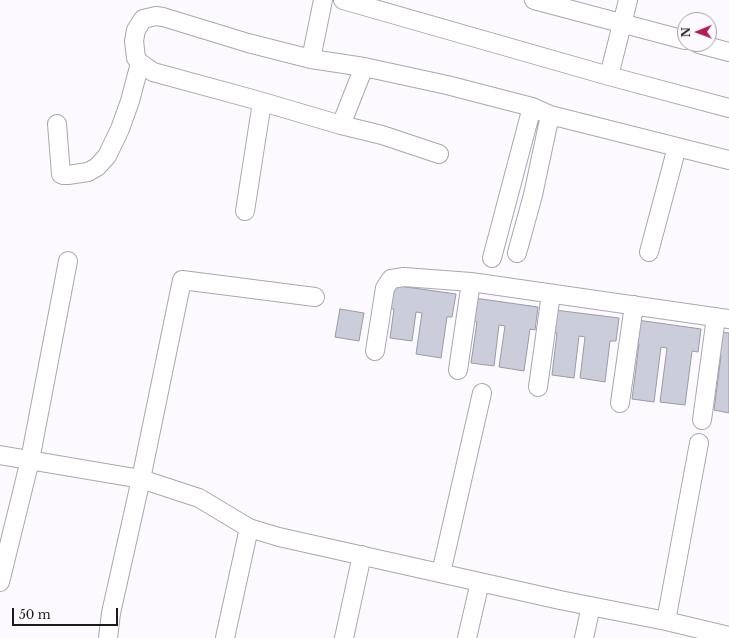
<!DOCTYPE html>
<style>
body{margin:0}
#map{position:relative;width:729px;height:638px;overflow:hidden;background:#fdfaff;font-family:"Libre Baskerville",serif}
canvas{display:block}
.north{position:absolute;left:677px;top:12px;width:40px;height:40px;box-sizing:border-box;background:#fdfaff;border:1px solid #a3a0a5;border-radius:50%;rotate:269deg;font-size:11px;font-weight:700;line-height:16px;text-align:center;color:#1c1a1e}
.north::after{content:'';display:block;margin:auto;width:14px;height:18px;background:#af1f56;clip-path:polygon(50% 0,100% 100%,50% 72%,0 100%)}
.scale{position:absolute;left:12px;top:608px;width:106px;height:18px;box-sizing:border-box;border:2px solid #1c1a1e;border-top:0;padding-left:5px;font-size:12px;line-height:14px;white-space:nowrap;color:#1c1a1e;-webkit-text-stroke:3px #fdfaff;paint-order:stroke}
</style>
<div id="map">
<canvas width="729" height="638"></canvas>
<div class="north">N</div>
<div class="scale">50 m</div>
</div>
<script>
const c = document.querySelector('canvas').getContext('2d');
c.lineJoin = 'round';
function fillPath(path, color) { c.fillStyle = color; c.fill(path, 'evenodd'); }
const toPath = rows => new Path2D(rows.map(r => 'M' + r).join(''));
function strokePath(path, color, width, dash) { c.strokeStyle = color; c.lineWidth = width; c.lineCap = dash ? 'butt' : 'round'; c.setLineDash(dash || []); c.stroke(path); }
const building = toPath([
 [392,285,456,294,452,317,447,317,441,358,416,354,422,313,416,312,412,341,390,338,394,309,388,309,392,285],
 [474,298,538,307,535,330,530,329,524,371,499,367,505,326,499,325,494,366,471,363,477,322,471,321,474,298],
 [340,309,364,313,359,341,335,337,340,309],
 [555,310,619,318,616,341,610,341,605,382,580,378,585,337,579,336,574,378,552,375,557,333,552,333,555,310],
 [637,320,701,329,698,352,692,351,685,405,660,402,667,348,661,347,654,402,632,399,639,344,634,343,637,320],
 [719,332,729,333,729,413,714,410,721,356,715,355,719,332]
]);
const minor = toPath([
 [343,0,609,76,729,108],
 [534,0,685,40],
 [699,44,729,52],
 [311,59,323,0],
 [364,67,341,125,256,100,153,72,140,63,136,58,134,41,136,30,143,19,156,16,163,17,248,43,311,59,364,67,447,85,532,107,550,115,729,160],
 [609,76,628,0],
 [57,124,61,174,63,175,68,175,88,172,97,167,107,156,120,129,130,101,140,63],
 [341,125,382,135,439,154],
 [245,211,262,102],
 [649,252,677,147],
 [517,253,533,195,550,115],
 [492,258,532,107],
 [375,351,385,288,391,279,404,277,471,282,729,319],
 [458,370,471,282],
 [538,387,551,294],
 [620,403,634,305],
 [702,420,716,317],
 [0,455,141,479,199,498,249,528,279,537,560,600,666,621,729,636],
 [441,573,482,393],
 [0,582,30,460,68,261],
 [666,621,699,443],
 [108,638,111,613,141,479,182,280,315,297],
 [225,638,249,528],
 [344,638,362,555],
 [467,638,480,582],
 [584,638,591,606]
]);
fillPath(building, '#cccdda');
strokePath(building, '#989aa6', 1);
strokePath(minor, '#aba5b0', 20);
strokePath(minor, '#fff', 18);
</script>
